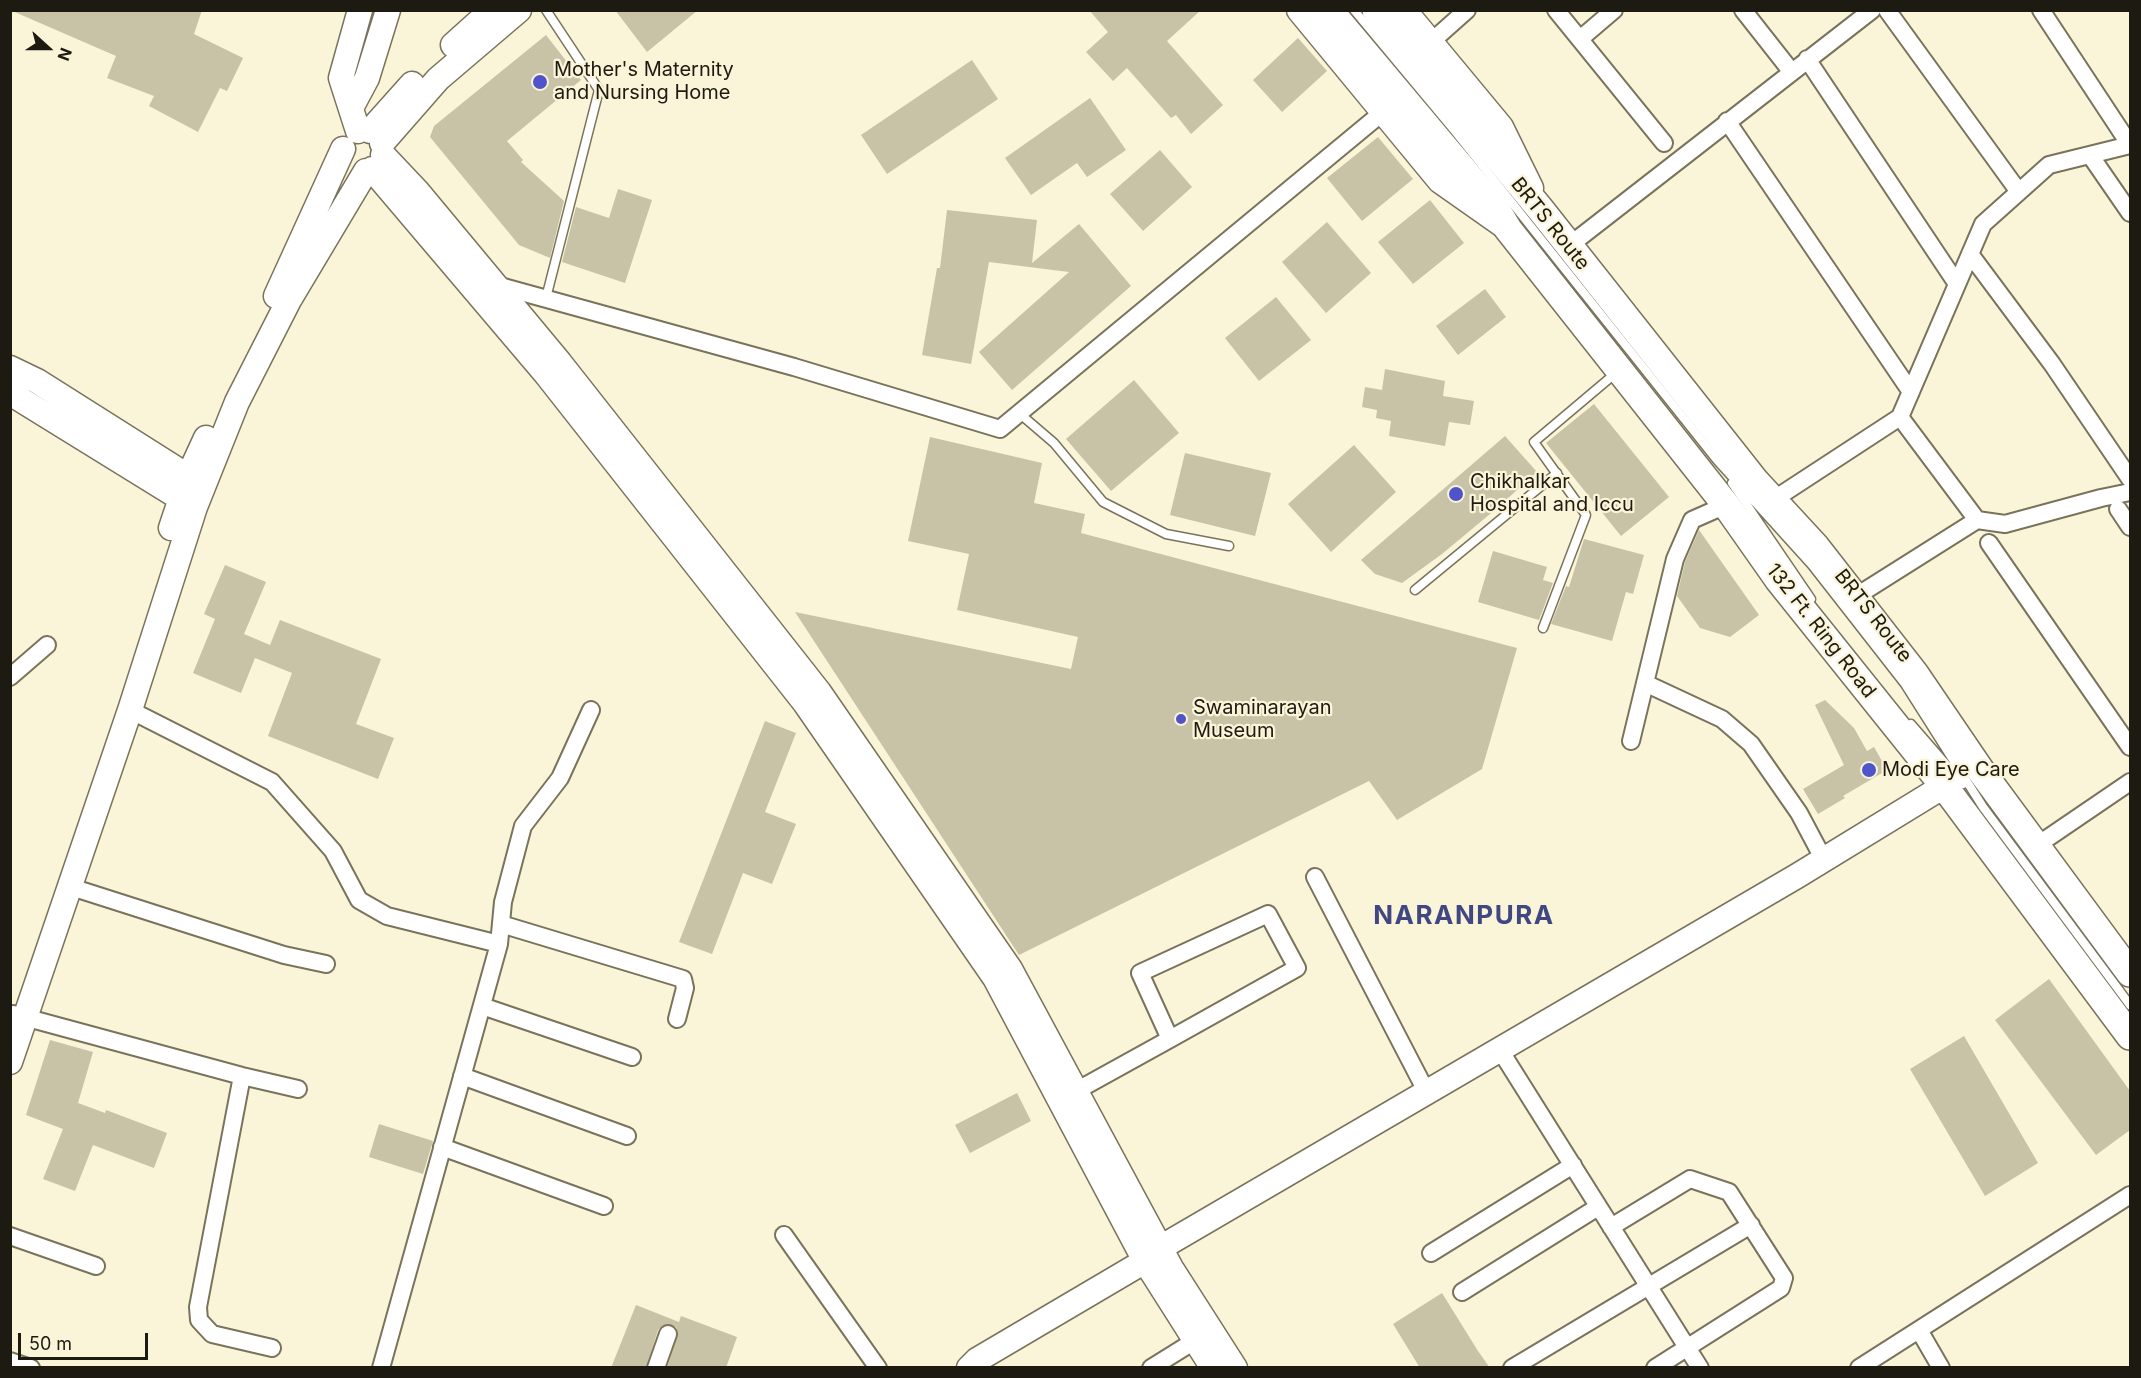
<!DOCTYPE html>
<style>
body{margin:0}
#map{position:relative;width:2141px;height:1378px;overflow:hidden;background:#faf4d8;font-family:Inter,sans-serif}
canvas{display:block}
.frame{position:absolute;inset:0;border:12px solid #1d1b11;pointer-events:none}
.north{position:absolute;left:18px;top:18px;width:60px;height:60px;-webkit-text-stroke:4px #faf4d8;paint-order:stroke;rotate:111deg;font-size:16px;font-weight:700;line-height:24px;text-align:center;color:#1d1b11}
.north::after{content:'';display:block;margin:auto;width:21px;height:27px;background:#1d1b11;clip-path:polygon(50% 0,100% 100%,50% 72%,0 100%)}
.scale{position:absolute;left:18px;top:1333px;width:130px;height:27px;box-sizing:border-box;border:3px solid #1d1b11;border-top:0;padding-left:8px;font-size:18px;line-height:21px;white-space:nowrap;color:#1d1b11;-webkit-text-stroke:4px #faf4d8;paint-order:stroke}
</style>
<div id="map">
<canvas width="2141" height="1378"></canvas>
<div class="frame"></div>
<div class="north">N</div>
<div class="scale">50 m</div>
</div>
<script>
const c = document.querySelector('canvas').getContext('2d');
c.lineJoin = 'round';
function fillPath(path, color) { c.fillStyle = color; c.fill(path, 'evenodd'); }
const toPath = rows => new Path2D(rows.map(r => 'M' + r).join(''));
function strokePath(path, color, width, dash) { c.strokeStyle = color; c.lineWidth = width; c.lineCap = dash ? 'butt' : 'round'; c.setLineDash(dash || []); c.stroke(path); }
function write(font, color, halo, rows, align = 'center') {
  c.font = font + ' Inter,sans-serif'; c.lineWidth = 4.5; c.setLineDash([]); c.textBaseline = 'middle'; c.strokeStyle = halo; c.fillStyle = color; for (const [text, x, y, turn = 0] of rows) {
    c.save(); c.translate(x, y); c.rotate((+turn || 0) * Math.PI / 180); c.textAlign = isNaN(turn) ? turn : align; if (halo) c.strokeText(text, 0, 0); c.fillText(text, 0, 0); c.restore();
  }
}
const building = toPath([
 [10,10,202,10,194,34,243,58,227,91,220,88,198,132,149,106,154,96,107,78,116,56],
 [615,10,698,10,647,52],
 [1089,10,1201,10,1167,41,1223,105,1191,134,1176,115,1171,118,1127,68,1113,81,1086,52,1108,32],
 [546,35,581,80,507,141,523,160,521,162,564,201,550,258,519,245,430,137,434,126],
 [1298,38,1327,71,1282,112,1253,80],
 [972,60,998,99,887,174,861,135],
 [1090,98,1126,150,1087,177,1077,163,1031,195,1005,158],
 [1378,137,1413,179,1362,221,1327,178],
 [1160,150,1192,187,1143,231,1110,194],
 [618,189,652,200,625,283,562,262,576,207,609,218],
 [1430,200,1464,243,1413,284,1378,242],
 [947,210,1037,220,1032,263,1079,224,1131,286,1012,390,979,352,1069,272,989,262,971,364,922,355,937,268,940,268],
 [1327,222,1371,273,1326,313,1282,262],
 [1485,289,1506,317,1458,355,1436,326],
 [1276,297,1311,340,1259,381,1225,338],
 [1385,369,1445,381,1443,396,1474,401,1470,425,1449,422,1445,446,1389,436,1391,421,1376,418,1377,410,1362,407,1365,387,1382,390],
 [1134,380,1179,433,1111,491,1066,439],
 [1594,404,1669,497,1621,536,1546,443],
 [1505,436,1537,472,1496,509,1442,554,1402,583,1375,574,1361,560],
 [930,437,1042,463,1034,503,1085,514,1081,533,1517,648,1482,769,1397,820,1369,781,1019,955,795,612,1071,669,1078,637,957,610,969,554,908,541],
 [1354,445,1396,492,1331,552,1288,504],
 [1185,453,1271,473,1255,536,1170,515],
 [1699,530,1759,615,1730,637,1700,628,1677,596,1685,562],
 [1584,539,1644,555,1633,594,1626,592,1612,641,1551,624,1566,586,1569,587],
 [1493,551,1547,567,1543,580,1553,583,1539,620,1478,602],
 [225,565,266,582,244,634,270,645,280,620,381,659,356,724,394,738,378,779,268,736,292,673,255,658,241,693,193,673,215,619,204,614],
 [1825,700,1854,728,1867,751,1874,747,1887,770,1843,796,1845,798,1818,814,1803,789,1844,765,1815,705],
 [765,721,796,733,765,812,796,824,772,884,743,873,712,954,679,942],
 [2049,979,2130,1091,2130,1130,2096,1155,1995,1020],
 [1964,1036,2038,1163,1985,1196,1910,1069],
 [50,1040,93,1052,78,1103,105,1113,106,1110,167,1133,154,1168,93,1145,75,1191,43,1179,63,1129,26,1115],
 [1017,1093,1031,1121,970,1153,955,1125],
 [379,1124,433,1141,423,1174,369,1157],
 [1442,1293,1478,1351,1490,1368,1420,1368,1393,1324],
 [636,1305,679,1322,681,1316,737,1337,726,1368,667,1368,678,1333,676,1327,667,1324,658,1330,646,1368,611,1368]
]);
const lane = toPath([
 [546,10,599,90,546,298],
 [1354,10,1454,130,1717,460,1812,565,1905,684,1983,807,2130,1005],
 [1019,413,1054,443,1103,502,1166,534,1229,546],
 [1732,483,1811,599],
 [1415,590,1557,473],
 [1543,628,1586,515,1534,442,1617,372],
 [1911,724,1963,784]
]);
const street = toPath([
 [1556,10,1664,143],
 [1743,10,1791,71],
 [1887,10,2019,192],
 [2041,10,2130,145],
 [1580,39,1614,10],
 [1431,42,1467,10],
 [1807,59,1957,284],
 [1727,121,1911,392],
 [2130,145,2049,165,1983,224,1900,417,1977,520,2005,524,2101,498,2130,492],
 [2090,155,2130,213],
 [1570,245,1872,10],
 [1970,254,2052,364,2130,479],
 [496,285,794,367,1000,429,1383,112],
 [1773,500,1900,417],
 [2118,509,2130,527],
 [1989,543,2130,747],
 [1855,597,1977,520],
 [10,677,47,645],
 [1647,684,1722,719,1751,744,1799,813,1824,860],
 [130,710,272,782,333,851,359,900,387,916,499,944,381,1368],
 [1631,741,1675,559,1692,520,1726,505],
 [2036,846,2130,782],
 [1315,877,1426,1091],
 [71,887,284,955,326,964],
 [501,924,683,979,685,988,677,1019],
 [499,944,503,902,523,826,560,778,591,710],
 [482,1006,632,1057],
 [13,1014,242,1076,298,1089],
 [1500,1050,1700,1368],
 [242,1076,198,1307,199,1320,212,1334,272,1348],
 [462,1076,627,1136],
 [1076,1091,1170,1039,1297,968,1268,914,1140,973,1170,1039],
 [442,1147,604,1206],
 [1611,1227,1690,1179,1729,1192,1784,1278,1781,1288,1655,1368],
 [784,1235,878,1368],
 [10,1236,96,1266],
 [1431,1253,1573,1165],
 [1462,1292,1598,1207],
 [1919,1330,1941,1368],
 [10,1361,31,1368],
 [656,1368,668,1334],
 [1151,1368,1196,1340],
 [1512,1368,1751,1225],
 [1859,1368,2130,1195]
]);
const secondary = toPath([
 [1299,10,1440,181,1504,226],
 [1404,10,1501,127,1531,188],
 [453,45,492,10],
 [351,108,367,78,388,10],
 [358,131,341,78,360,10],
 [370,131,412,84],
 [382,143,438,79,519,10],
 [383,155,417,191,560,363,819,692,1010,969,1171,1268,1235,1368],
 [372,169,546,374,805,703,995,978,1145,1261,1213,1368],
 [276,296,343,149],
 [10,368,37,381,203,486],
 [10,393,193,506],
 [171,528,188,477,206,438],
 [10,1062,130,710,195,507,237,402,289,300,366,171],
 [969,1368,977,1360,1145,1261,1160,1248,1797,876,1944,786]
]);
const primary = toPath([
 [1329,10,1496,209,1508,229,1726,505,1778,579,1944,786,2130,1036],
 [1376,10,1541,210,1756,482,1816,547,1915,674,1981,771,2130,973]
]);
const markers = [
 [540,82,8,"#4f54ca"],
 [1456,494,8,"#4f54ca"],
 [1181,719,6,"#4f54ca"],
 [1869,770,8,"#4f54ca"]
];
const poiNames = [
 ["Mother's Maternity",554,70],
 ["and Nursing Home",554,93],
 ["Chikhalkar",1470,482],
 ["Hospital and Iccu",1470,505],
 ["Swaminarayan",1193,708],
 ["Museum",1193,731],
 ["Modi Eye Care",1882,770]
];
const streetNames = [
 ["BRTS Route",1550,224,51],
 ["BRTS Route",1873,616,52],
 ["132 Ft. Ring Road",1821,631,52]
];
const districtNames = [
 ["NARANPURA",1464,916]
];
fillPath(building, '#c8c2a7');
strokePath(lane, '#79735b', 11);
strokePath(street, '#79735b', 20);
strokePath(secondary, '#79735b', 27);
strokePath(primary, '#79735b', 30);
strokePath(lane, '#fff', 8);
strokePath(street, '#fff', 16);
strokePath(secondary, '#fff', 24);
strokePath(primary, '#fff', 27);
for (const [x, y, r, color] of markers) { const dot = new Path2D(); dot.arc(x, y, r, 0, 2 * Math.PI); c.fillStyle = color; c.fill(dot); strokePath(dot, '#faf4d8', 2); }
write('20px', '#1d1b11', '#faf4d8', poiNames, 'left');
write('20px', '#1d1b11', '#faf4d8', streetNames);
c.letterSpacing = '1.5px';
write('bold 26px', '#404783', '#faf4d8', districtNames);
c.letterSpacing = '0px';
</script>
